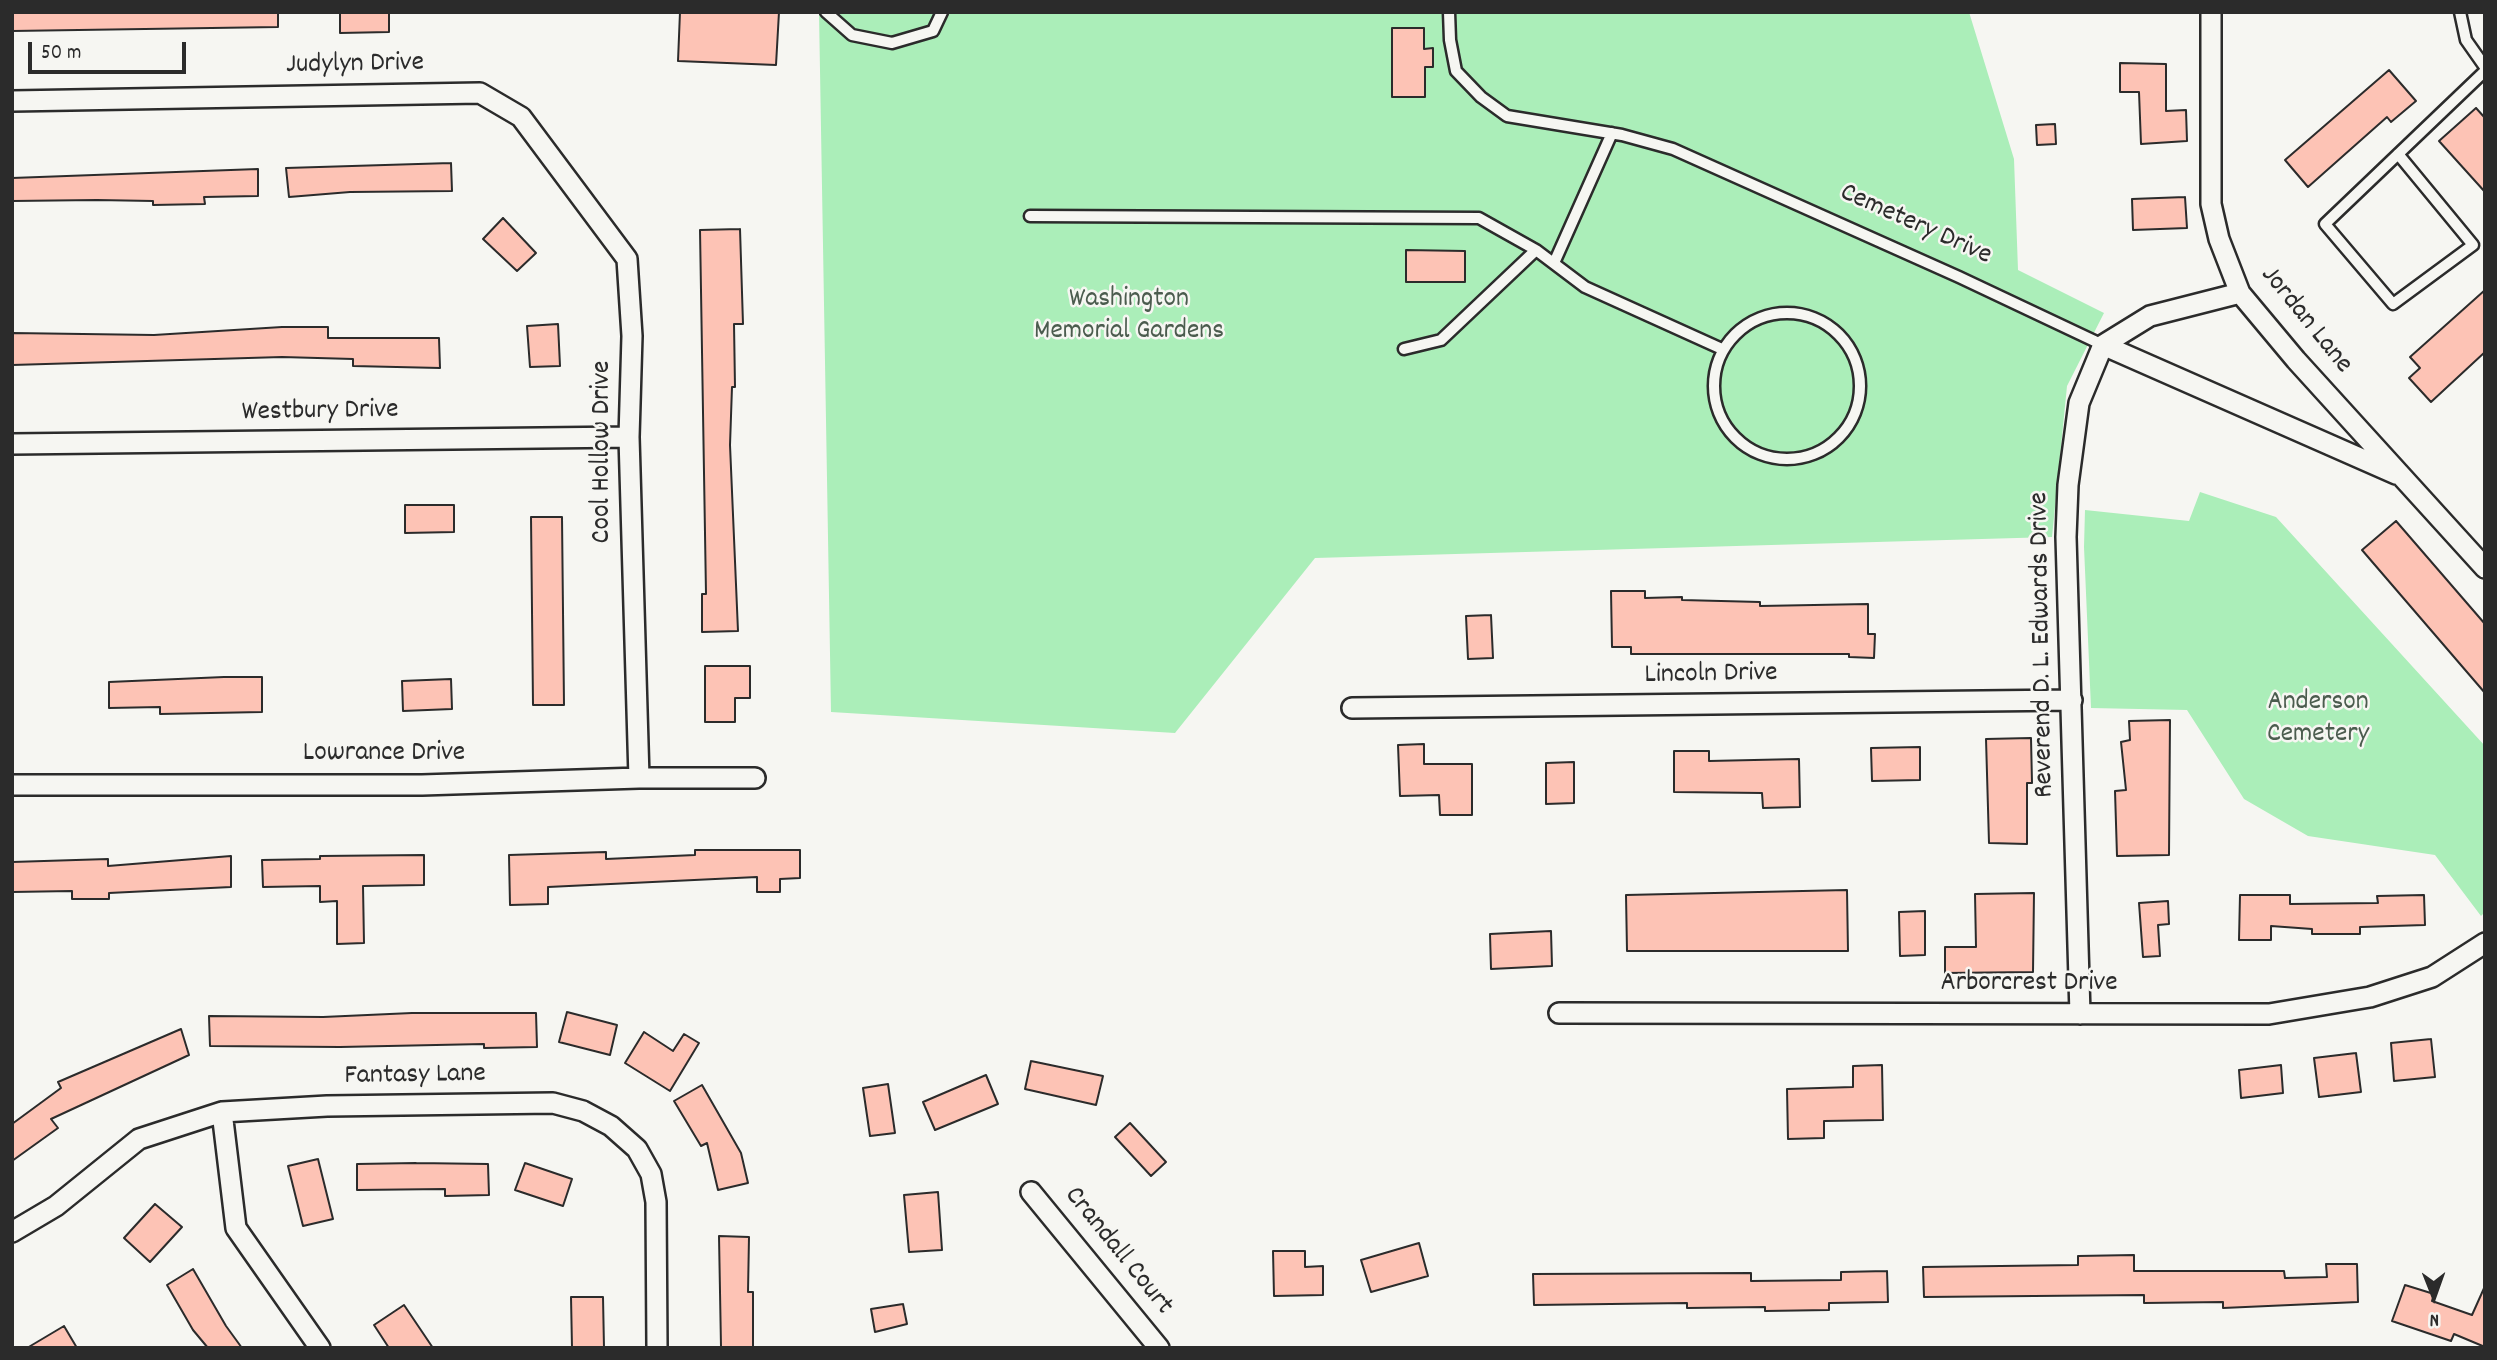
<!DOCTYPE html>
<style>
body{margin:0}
#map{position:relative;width:2497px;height:1360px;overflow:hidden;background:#f6f6f2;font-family:Dekko,sans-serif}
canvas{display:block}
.frame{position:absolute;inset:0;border:14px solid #2b2b2b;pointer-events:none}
.north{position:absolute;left:2399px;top:1262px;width:70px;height:70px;-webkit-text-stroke:5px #f6f6f2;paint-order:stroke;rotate:179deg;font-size:19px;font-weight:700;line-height:28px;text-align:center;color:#2b2b2b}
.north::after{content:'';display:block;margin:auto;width:24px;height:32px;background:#2b2b2b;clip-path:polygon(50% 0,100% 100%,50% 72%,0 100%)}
.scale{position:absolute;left:28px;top:42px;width:158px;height:32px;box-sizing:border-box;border:4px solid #2b2b2b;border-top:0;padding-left:9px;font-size:21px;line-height:24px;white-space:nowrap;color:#2b2b2b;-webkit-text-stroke:5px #f6f6f2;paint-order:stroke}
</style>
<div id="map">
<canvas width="2497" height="1360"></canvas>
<div class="frame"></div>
<div class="north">N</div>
<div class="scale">50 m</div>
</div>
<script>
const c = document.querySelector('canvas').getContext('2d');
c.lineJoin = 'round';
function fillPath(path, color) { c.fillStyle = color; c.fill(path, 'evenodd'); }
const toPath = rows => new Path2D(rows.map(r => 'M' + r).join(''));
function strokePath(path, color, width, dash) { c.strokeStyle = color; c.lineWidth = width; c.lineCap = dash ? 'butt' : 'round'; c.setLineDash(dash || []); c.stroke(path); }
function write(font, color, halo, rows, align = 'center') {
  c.font = font + ' Dekko,sans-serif'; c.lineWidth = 5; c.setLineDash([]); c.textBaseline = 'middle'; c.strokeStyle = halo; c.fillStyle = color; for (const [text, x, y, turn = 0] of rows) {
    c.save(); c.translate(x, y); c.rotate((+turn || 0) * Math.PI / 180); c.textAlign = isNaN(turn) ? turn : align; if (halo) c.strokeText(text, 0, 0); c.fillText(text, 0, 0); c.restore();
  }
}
const green = toPath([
 [819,12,1969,12,2014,159,2018,270,2104,313,2067,386,2052,537,1315,558,1175,733,831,712],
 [2200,492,2276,517,2485,746,2485,912,2481,916,2435,855,2308,836,2244,799,2187,710,2091,708,2084,547,2085,510,2189,521]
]);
const building = toPath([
 [12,12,278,12,278,27,12,31,12,12],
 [340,12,389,12,389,32,340,33,340,12],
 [680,12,779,12,776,65,678,61,680,12],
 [1392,28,1424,28,1424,49,1433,48,1433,67,1425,67,1425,97,1392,97,1392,28],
 [2120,63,2166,64,2166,111,2186,110,2187,141,2141,144,2139,92,2120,92,2120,63],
 [2389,70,2416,101,2391,122,2387,117,2308,187,2285,160,2389,70],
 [2476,108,2485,118,2485,192,2439,141,2476,108],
 [2055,124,2056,144,2037,145,2036,125,2055,124],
 [451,163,452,191,350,192,289,197,286,168,451,163],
 [258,169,258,196,204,197,205,204,153,205,153,201,97,200,12,201,12,178,258,169],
 [2185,197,2187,228,2133,230,2132,199,2185,197],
 [503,218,536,253,517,271,483,239,503,218],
 [740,229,743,324,734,324,735,387,732,387,730,445,738,631,702,632,702,594,706,594,700,230,740,229],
 [1406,250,1465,251,1465,282,1406,282,1406,250],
 [2485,290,2485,352,2431,402,2409,378,2420,368,2410,357,2485,290],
 [558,324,560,366,530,367,527,326,558,324],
 [282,327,328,327,328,338,439,338,440,368,353,366,353,359,282,357,12,365,12,333,154,335,282,327],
 [405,505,454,505,454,532,405,533,405,505],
 [531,517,562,517,564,705,533,705,531,517],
 [2396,521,2485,624,2485,693,2362,550,2396,521],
 [1611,591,1645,591,1645,598,1682,597,1682,600,1760,602,1760,606,1868,604,1868,634,1875,634,1874,658,1849,657,1849,654,1631,654,1631,647,1612,647,1611,591],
 [1491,615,1493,658,1468,659,1466,616,1491,615],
 [705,666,750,666,750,698,735,698,735,722,705,722,705,666],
 [224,677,262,677,262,712,160,714,160,707,109,708,109,682,224,677],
 [451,679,452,709,403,711,402,681,451,679],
 [2170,720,2169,855,2117,856,2115,791,2126,790,2121,742,2130,740,2129,721,2170,720],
 [2031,738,2032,783,2027,783,2027,844,1989,843,1986,739,2031,738],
 [1424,744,1424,764,1472,764,1472,815,1440,815,1439,795,1400,796,1398,745,1424,744],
 [1920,747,1920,780,1872,781,1871,748,1920,747],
 [1674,751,1709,751,1709,761,1799,759,1800,807,1763,808,1762,793,1674,792,1674,751],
 [1574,762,1574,803,1546,804,1546,763,1574,762],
 [695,850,800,850,800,878,780,879,780,892,757,892,757,877,548,887,548,904,510,905,509,855,606,852,606,859,695,855,695,850],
 [424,855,424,885,363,886,364,943,337,944,337,901,320,902,320,886,263,887,262,860,320,859,320,856,424,855],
 [231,856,231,887,109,893,109,899,72,899,72,891,12,892,12,862,108,859,108,866,231,856],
 [1847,890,1848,951,1627,951,1626,895,1847,890],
 [2034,893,2033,972,1945,973,1945,947,1976,947,1975,894,2034,893],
 [2240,895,2290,895,2290,904,2378,903,2377,896,2424,895,2425,925,2360,927,2360,934,2312,934,2312,929,2271,926,2271,940,2239,940,2240,895],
 [2168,901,2169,924,2158,925,2160,956,2143,957,2139,903,2168,901],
 [1925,911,1925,955,1900,956,1899,912,1925,911],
 [1551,931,1552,966,1491,969,1490,934,1551,931],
 [567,1012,617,1025,610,1055,559,1042,567,1012],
 [412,1013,536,1013,537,1047,484,1048,484,1044,340,1047,210,1046,209,1016,323,1017,412,1013],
 [181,1029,189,1055,51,1119,58,1128,12,1161,12,1124,61,1088,58,1082,181,1029],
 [644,1032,673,1051,684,1034,699,1043,670,1091,625,1063,644,1032],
 [2431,1039,2435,1077,2394,1081,2391,1043,2431,1039],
 [2356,1053,2361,1092,2319,1097,2314,1058,2356,1053],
 [1031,1061,1103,1076,1096,1105,1025,1089,1031,1061],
 [1882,1065,1883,1120,1824,1121,1824,1138,1788,1139,1787,1089,1853,1087,1853,1066,1882,1065],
 [2281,1065,2283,1093,2241,1098,2239,1070,2281,1065],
 [986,1075,998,1104,935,1130,923,1102,986,1075],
 [888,1084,895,1133,870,1136,863,1088,888,1084],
 [702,1085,741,1153,748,1183,718,1190,707,1143,701,1146,674,1101,702,1085],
 [1130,1123,1166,1162,1151,1176,1115,1137,1130,1123],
 [318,1159,333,1219,303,1226,288,1166,318,1159],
 [416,1163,488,1164,489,1195,445,1196,445,1189,357,1190,357,1164,416,1163],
 [525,1163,572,1179,563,1206,515,1190,525,1163],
 [938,1192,942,1250,909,1252,904,1195,938,1192],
 [155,1204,182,1227,150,1262,124,1238,155,1204],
 [719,1236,749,1237,748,1292,753,1292,753,1347,721,1347,719,1236],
 [1419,1243,1428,1276,1371,1292,1361,1260,1419,1243],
 [1273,1251,1305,1251,1305,1267,1323,1266,1323,1295,1274,1296,1273,1251],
 [2134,1255,2134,1271,2284,1271,2285,1278,2327,1277,2326,1264,2357,1264,2358,1302,2223,1308,2223,1302,2144,1303,2144,1295,1924,1297,1923,1267,2078,1265,2078,1256,2134,1255],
 [193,1269,226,1326,242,1348,208,1348,193,1330,167,1285,193,1269],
 [1887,1271,1888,1302,1829,1303,1829,1310,1765,1311,1765,1307,1687,1308,1687,1303,1534,1305,1533,1274,1751,1273,1751,1281,1841,1280,1841,1272,1887,1271],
 [2405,1285,2434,1294,2432,1301,2472,1315,2485,1286,2485,1347,2454,1334,2451,1341,2392,1321,2405,1285],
 [571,1297,603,1297,604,1348,572,1348,571,1297],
 [903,1304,907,1324,875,1332,871,1309,903,1304],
 [404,1305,433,1348,389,1348,374,1325,404,1305],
 [64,1326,77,1348,27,1348,64,1326]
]);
const service = toPath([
 [826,12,852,35,892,43,933,31,942,12],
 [1449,12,1450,40,1456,71,1481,97,1507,116,1622,135,1673,149,1959,277,2103,345],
 [2460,12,2466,40,2485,67],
 [2398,154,2473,245,2393,304,2325,224,2485,71],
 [1030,216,1479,218,1536,250,1585,287,1722,349],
 [1554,263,1612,133],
 '1714 386a73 73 0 1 1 146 0a73 73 0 1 1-146 0Z',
 [1404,349,1441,340,1536,250]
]);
const minor = toPath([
 [2211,12,2211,204,2219,239,2240,293,2296,360,2485,568],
 [12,101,480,93,521,117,627,259,632,336,629,437,639,778],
 [2103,345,2396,474],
 [12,444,629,437],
 [1352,708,2072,700],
 [12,785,422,785,639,778,755,778],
 [1559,1013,2269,1014,2370,997,2432,977,2485,943],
 [2080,1014,2066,537,2068,485,2079,403,2103,345,2150,316,2240,293],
 [222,1112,236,1228,320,1348],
 [1031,1192,1159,1348],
 [12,1232,56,1206,139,1139,222,1112,327,1106,553,1103,583,1111,611,1126,637,1149,651,1174,656,1202,657,1348]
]);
const streetNames = [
 ["Judylyn Drive",355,66,-1],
 ["Cemetery Drive",1915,226,24],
 ["Jordan Lane",2305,321,51],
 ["Westbury Drive",320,413,-1],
 ["Cool Hollow Drive",604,452,-90],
 ["Reverend D. L. Edwards Drive",2044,645,-91],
 ["Lincoln Drive",1711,676,-1],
 ["Lowrance Drive",384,755],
 ["Arborcrest Drive",2029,985],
 ["Fantasy Lane",415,1077,-1],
 ["Crandall Court",1117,1252,51]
];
const parkNames = [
 ["Washington",1129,301],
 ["Memorial Gardens",1129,333],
 ["Anderson",2318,704],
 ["Cemetery",2318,736]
];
fillPath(green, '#abeeb9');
fillPath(building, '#fdc3b5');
strokePath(building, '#2b2b2b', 2);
strokePath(service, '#2b2b2b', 15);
strokePath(minor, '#2b2b2b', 24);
strokePath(service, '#f6f6f2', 10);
strokePath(minor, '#f6f6f2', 19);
write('28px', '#2b2b2b', '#f6f6f2', streetNames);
write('28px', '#4b5c4e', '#f6f6f2', parkNames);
</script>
